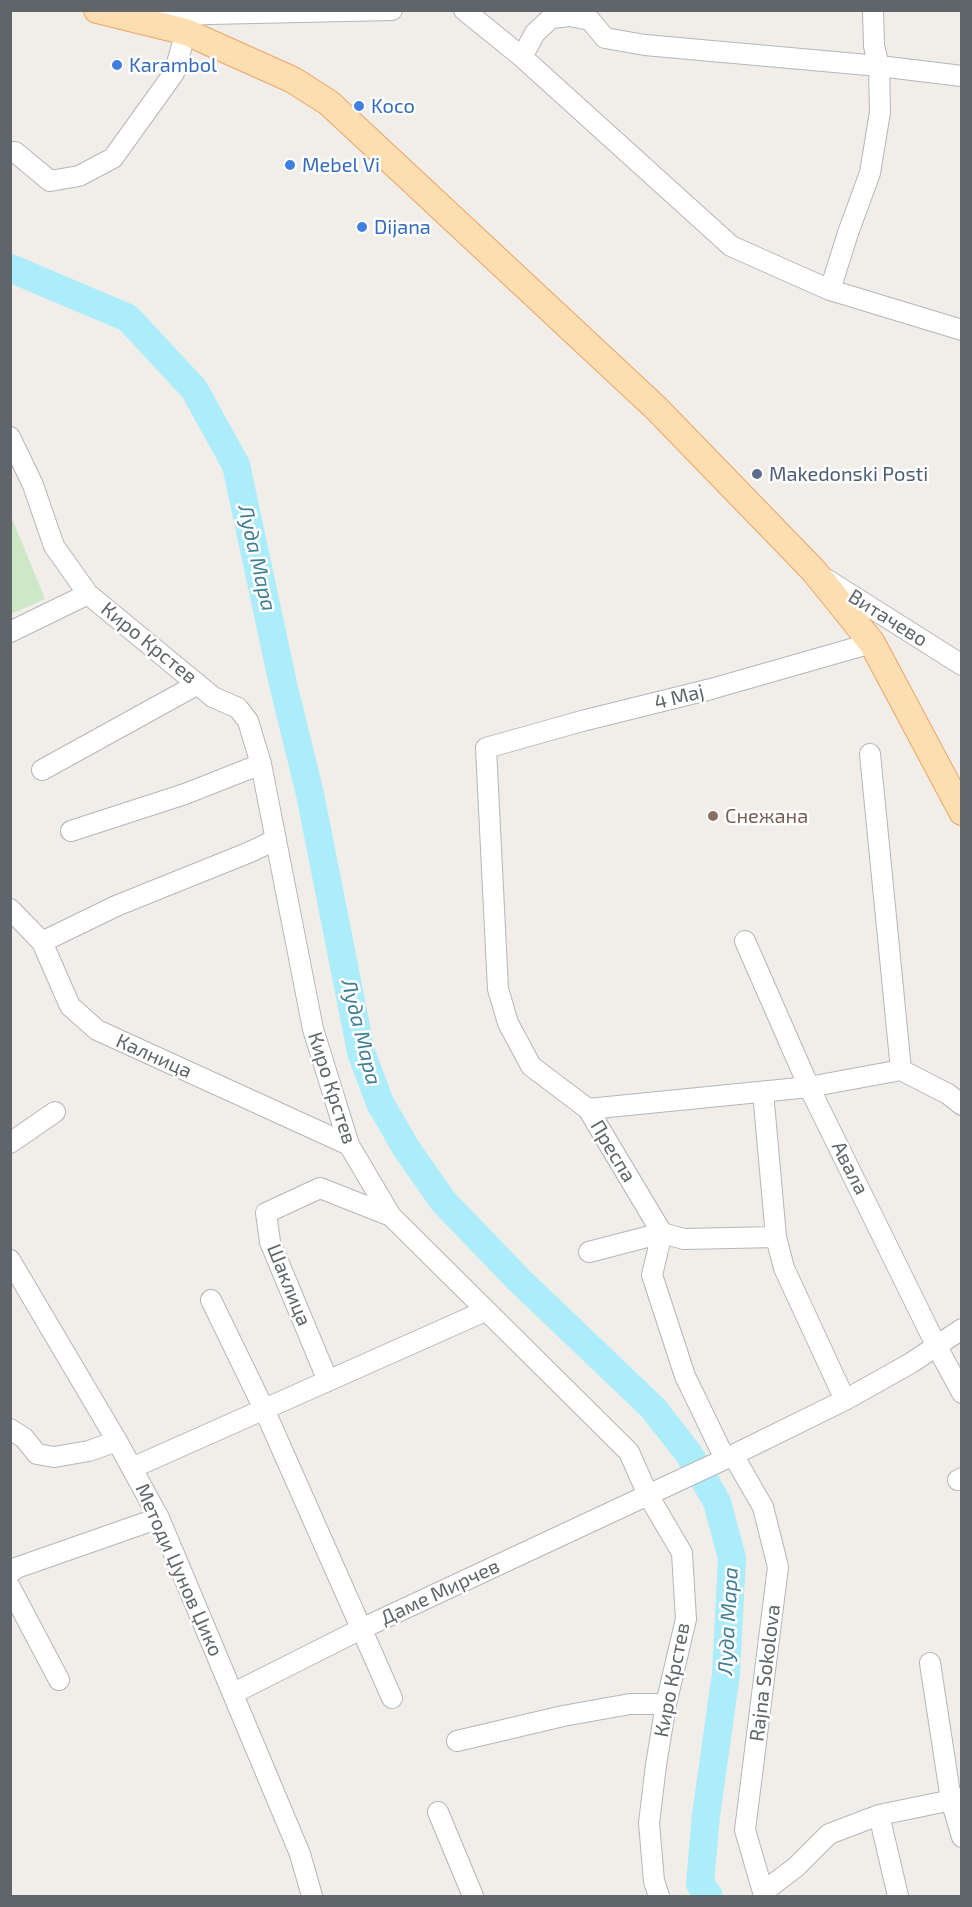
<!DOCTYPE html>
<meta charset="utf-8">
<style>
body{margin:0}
#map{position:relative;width:972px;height:1907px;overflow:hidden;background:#f1ede8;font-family:"Exo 2",sans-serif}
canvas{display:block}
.frame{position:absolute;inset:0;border:12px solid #5f6568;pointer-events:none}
</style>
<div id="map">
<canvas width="972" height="1907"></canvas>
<div class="frame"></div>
</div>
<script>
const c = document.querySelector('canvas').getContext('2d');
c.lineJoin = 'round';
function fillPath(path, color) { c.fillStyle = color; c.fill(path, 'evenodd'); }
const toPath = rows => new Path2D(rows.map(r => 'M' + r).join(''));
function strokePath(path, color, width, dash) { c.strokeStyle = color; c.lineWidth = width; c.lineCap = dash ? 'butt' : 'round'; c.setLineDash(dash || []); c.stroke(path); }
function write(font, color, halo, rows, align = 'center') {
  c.font = font + ' "Exo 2",sans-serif'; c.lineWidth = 5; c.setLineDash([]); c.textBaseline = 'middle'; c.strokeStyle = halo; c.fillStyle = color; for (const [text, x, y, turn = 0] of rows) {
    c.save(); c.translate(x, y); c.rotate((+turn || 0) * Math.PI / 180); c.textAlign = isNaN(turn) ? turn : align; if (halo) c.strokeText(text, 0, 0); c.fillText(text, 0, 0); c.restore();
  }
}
const green = toPath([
 [11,516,45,599,11,614,10,614]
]);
const river = toPath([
 [10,268,128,318,194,389,236,465,283,684,310,794,361,1052,380,1103,406,1148,443,1201,519,1280,653,1408,689,1454,717,1502,732,1558,726,1674,706,1815,700,1884,709,1896]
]);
const minor = toPath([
 [464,10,522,57,731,246,830,290,962,330],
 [149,17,209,14,392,10],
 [522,57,535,33,551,18,570,16,590,20,605,38,645,45,879,66,962,76],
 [15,152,50,181,79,176,113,158,174,73,186,32],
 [830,290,848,233,870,173,880,112,879,66,874,46,873,10],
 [10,437,33,485,54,546,88,594,213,697,238,708,248,721,261,764,313,1029,349,1145,391,1216,629,1452,648,1495,682,1553,686,1619,666,1704,656,1765,649,1823,654,1881,659,1896],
 [826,579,962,665],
 [10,632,88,594],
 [870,754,901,1070],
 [42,770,198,684],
 [71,831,185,794,261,764],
 [10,909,42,942,70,1006,97,1030,349,1145],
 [745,941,809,1087,936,1345,962,1393],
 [42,942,116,906,250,852,275,840],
 [763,1092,776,1237,784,1268,845,1400],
 [588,1109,809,1087,901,1070,948,1094,962,1105],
 [10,1143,55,1112],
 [589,1252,662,1233,684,1239,776,1237],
 [10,1260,117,1441,159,1518,300,1854,312,1896],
 [211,1300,264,1409,392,1698],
 [328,1381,270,1242,266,1213,320,1188,391,1216],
 [10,1429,24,1438,37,1454,54,1457,89,1451,117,1441],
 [733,1455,763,1507,778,1567,745,1830,763,1892,766,1896],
 [725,1459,685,1376,652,1275,662,1233,588,1109,531,1066,508,1023,498,989,486,748,582,721,711,689,872,643],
 [132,1468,485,1311],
 [958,1480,962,1478],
 [10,1573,16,1568,159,1518],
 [10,1587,59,1680],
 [930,1663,951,1800,962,1837],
 [234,1693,361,1629,725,1459,845,1400,911,1363,962,1329],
 [457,1741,563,1716,630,1704,666,1704],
 [438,1812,473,1896],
 [879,1815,898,1896],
 [763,1892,796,1867,829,1834,879,1815,962,1798]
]);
const major = toPath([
 [97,10,186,32,293,80,329,103,656,408,814,571,872,643,962,812]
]);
const markers = [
 [117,65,6,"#3f7fe0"],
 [359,106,6,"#3f7fe0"],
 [290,165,6,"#3f7fe0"],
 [362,227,6,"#3f7fe0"],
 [757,474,6,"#5c6f8a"],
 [713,816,6,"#8d6e63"]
];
const shopNames = [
 ["Karambol",129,65],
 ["Koco",371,106],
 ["Mebel Vi",302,165],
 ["Dijana",374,227]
];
const serviceNames = [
 ["Makedonski Posti",769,474]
];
const streetNames = [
 ["Витачево",888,618,32],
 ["Киро Крстев",149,643,39],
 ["4 Мај",679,697,-14],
 ["Калница",154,1056,24],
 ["Киро Крстев",332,1088,72],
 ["Преспа",613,1151,59],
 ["Авала",850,1168,63],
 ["Шаклица",289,1285,68],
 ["Методи Џунов Џико",179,1570,66],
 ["Даме Мирчев",440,1592,-25],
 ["Rajna Sokolova",765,1673,-83],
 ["Киро Крстев",672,1680,-79]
];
const educationNames = [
 ["Снежана",725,816]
];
const waterNames = [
 ["Луда Мара",257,558,77],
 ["Луда Мара",361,1032,76],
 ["Луда Мара",728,1621,-87]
];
fillPath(green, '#cee7c6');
strokePath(river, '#acedfc', 28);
strokePath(minor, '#b3b7ba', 22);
strokePath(major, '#eda564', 28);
strokePath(minor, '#fff', 20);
strokePath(major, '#fddeb1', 26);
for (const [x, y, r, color] of markers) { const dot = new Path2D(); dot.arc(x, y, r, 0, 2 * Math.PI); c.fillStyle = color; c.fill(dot); strokePath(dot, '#fff', 2); }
write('20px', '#366cbe', '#fff', shopNames, 'left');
write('20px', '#4e5e75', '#fff', serviceNames, 'left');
write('20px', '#5f6568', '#fff', streetNames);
write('20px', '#785e54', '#fff', educationNames, 'left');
write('italic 21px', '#3e7e95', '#fff', waterNames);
</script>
